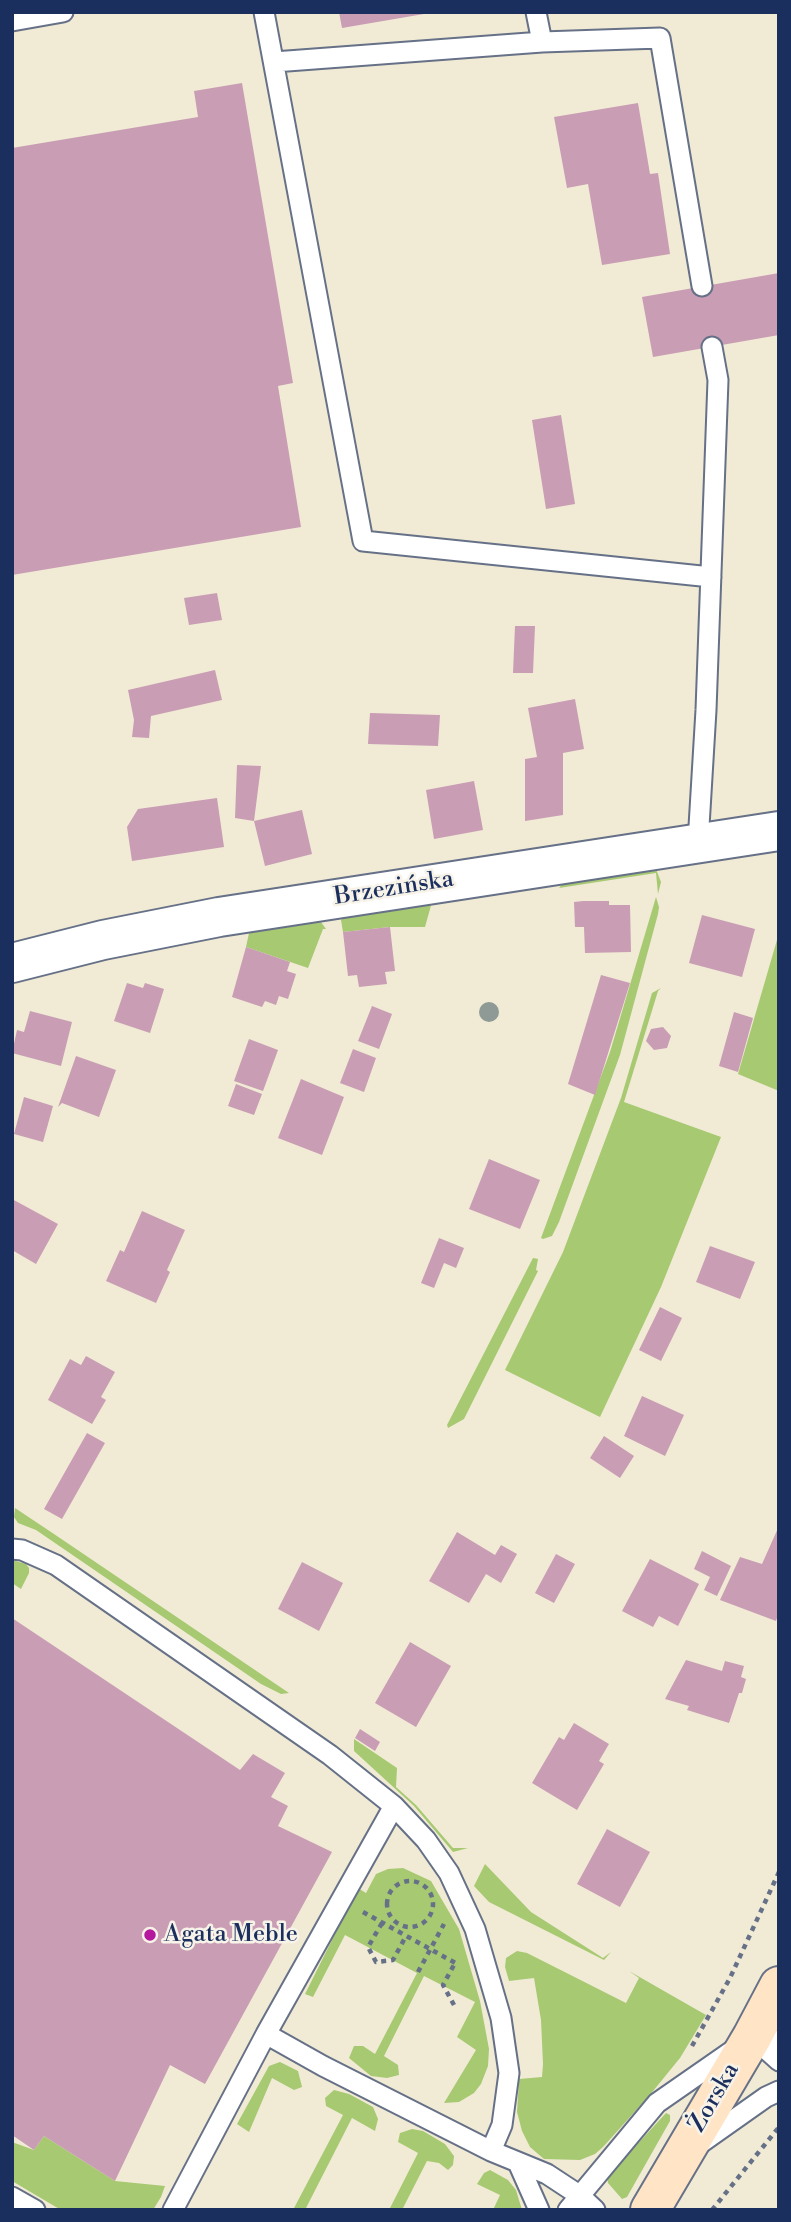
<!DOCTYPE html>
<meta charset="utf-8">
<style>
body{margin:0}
#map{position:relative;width:791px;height:2222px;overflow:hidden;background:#f1ebd5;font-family:"Libre Bodoni",serif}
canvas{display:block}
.frame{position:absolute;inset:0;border:14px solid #1b2f5e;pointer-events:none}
</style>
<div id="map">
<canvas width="791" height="2222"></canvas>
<div class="frame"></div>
</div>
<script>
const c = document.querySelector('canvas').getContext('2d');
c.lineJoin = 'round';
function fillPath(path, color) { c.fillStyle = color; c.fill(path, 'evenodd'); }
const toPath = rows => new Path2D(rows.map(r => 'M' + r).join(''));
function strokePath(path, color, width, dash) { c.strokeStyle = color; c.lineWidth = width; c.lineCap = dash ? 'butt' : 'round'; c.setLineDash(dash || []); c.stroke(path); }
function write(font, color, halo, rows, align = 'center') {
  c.font = font + ' "Libre Bodoni",serif'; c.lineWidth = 5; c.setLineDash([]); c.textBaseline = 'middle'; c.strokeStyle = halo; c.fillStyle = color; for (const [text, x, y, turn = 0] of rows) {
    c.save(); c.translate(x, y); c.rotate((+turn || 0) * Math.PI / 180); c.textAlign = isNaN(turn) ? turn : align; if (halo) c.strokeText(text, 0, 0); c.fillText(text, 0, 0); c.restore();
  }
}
const green = toPath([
 [656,869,661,882,658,894,656,873,559,888,563,883],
 [656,897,659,907,658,914,620,1055,559,1222,552,1236,543,1239,541,1238,610,1052],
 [432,902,425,927,390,927,343,932,341,920,346,916],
 [321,922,326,929,323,929,308,968,246,947,249,933],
 [779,933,779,1091,738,1074],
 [661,988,658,991,624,1102,721,1137,661,1287,600,1417,505,1370,563,1252,621,1098,652,993],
 [533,1258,538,1259,536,1270,538,1271,464,1419,448,1428,447,1425],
 [15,1508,54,1534,289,1693,281,1694,261,1684,36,1530,18,1523,14,1517],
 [12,1560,26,1564,29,1568,29,1573,21,1589,12,1583],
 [354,1739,397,1768,396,1787,416,1805,453,1848,468,1848,453,1852,414,1806,354,1751],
 [485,1864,531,1912,603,1958,611,1952,604,1960,489,1902,474,1886],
 [403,1868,431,1881,459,1929,480,2001,489,2049,488,2066,481,2084,474,2093,459,2102,444,2103,476,2050,457,2037,475,2002,424,1976,384,2056,398,2065,399,2075,387,2078,371,2076,349,2058,354,2046,363,2046,375,2054,417,1973,345,1935,313,1997,305,1994,358,1888,366,1893,376,1874,388,1869],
 [517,1951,527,1953,626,2003,639,1978,629,1971,706,2015,680,2058,649,2096,603,2147,595,2154,580,2160,544,2159,530,2147,522,2131,517,2112,519,2079,542,2077,543,2064,541,2020,534,1978,509,1981,505,1967,506,1958],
 [280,2062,298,2071,302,2087,294,2090,272,2078,249,2132,237,2124,269,2066],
 [334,2090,349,2094,373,2107,378,2119,375,2131,352,2118,305,2210,293,2210,343,2115,326,2106,325,2098],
 [666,2113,670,2115,670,2121,627,2197,622,2199,608,2183,607,2177],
 [412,2129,423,2131,445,2144,454,2156,453,2165,448,2170,439,2163,427,2161,402,2210,389,2210,418,2153,398,2142,400,2133],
 [44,2136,115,2181,165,2186,161,2197,153,2210,61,2210,12,2181,12,2142,34,2150],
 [490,2170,508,2180,516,2190,522,2210,493,2210,500,2195,477,2184,484,2173]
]);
const building = toPath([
 [339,12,424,12,424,14,342,28],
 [242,83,293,383,278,386,301,527,12,575,12,148,198,117,194,91],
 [638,103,650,174,658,173,670,254,602,265,588,184,567,188,554,117],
 [779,273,779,335,653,357,642,297],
 [561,415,575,504,546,509,532,420],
 [217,593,222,620,189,625,184,598],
 [515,626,535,626,533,673,513,673],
 [215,670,222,700,151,716,149,738,132,737,134,720,128,690],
 [575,699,584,749,563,753,563,815,525,821,525,759,537,757,528,708],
 [370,713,440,715,438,746,368,744],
 [237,765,261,766,254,821,302,810,312,854,265,866,254,821,235,818],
 [474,781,483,830,434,839,426,790],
 [217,798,224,847,132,861,127,827,138,809],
 [583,901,609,901,609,905,630,905,631,952,585,953,584,927,575,927,574,902],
 [702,915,755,929,742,977,689,963],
 [390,927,395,971,385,972,387,984,359,987,357,975,348,976,343,932],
 [246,947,290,962,287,971,296,974,288,999,279,996,276,1005,265,1001,262,1007,232,997],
 [601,975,630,983,595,1095,568,1084],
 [127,983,143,988,145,983,164,989,150,1033,114,1021],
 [372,1006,392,1014,379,1049,358,1041],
 [30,1011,72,1022,61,1066,12,1053,17,1030,24,1032],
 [734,1012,753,1018,738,1072,719,1066],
 [663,1027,671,1036,667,1048,654,1050,646,1041,651,1029],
 [249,1039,278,1050,263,1091,234,1081],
 [353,1049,376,1058,364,1092,340,1083],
 [76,1056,116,1070,99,1117,62,1103,58,1107],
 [301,1079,344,1097,322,1155,278,1138],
 [236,1084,262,1094,254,1115,228,1106],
 [24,1097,53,1106,43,1142,14,1134],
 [489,1159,540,1180,520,1229,469,1209],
 [12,1199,58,1224,36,1264,12,1250],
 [142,1211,185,1230,167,1270,170,1272,156,1303,106,1281,120,1250,124,1252],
 [439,1238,464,1248,456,1268,444,1263,434,1288,421,1283],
 [710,1246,755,1262,740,1299,696,1282],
 [660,1307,682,1318,661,1361,639,1350],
 [86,1356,115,1372,101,1397,106,1400,92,1424,48,1400,70,1359,81,1365],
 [642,1396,684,1415,665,1456,624,1436],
 [87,1433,105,1443,62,1519,44,1509],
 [604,1436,634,1456,620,1478,590,1458],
 [779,1526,779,1612,776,1621,720,1600,740,1557,762,1564],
 [457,1532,495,1555,501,1545,517,1554,501,1583,486,1574,469,1603,429,1581],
 [702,1551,731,1566,717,1596,704,1590,710,1577,694,1569],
 [556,1554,575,1564,554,1603,535,1593],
 [650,1559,699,1584,678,1626,659,1616,653,1627,622,1611],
 [302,1562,343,1583,319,1631,278,1609],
 [12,1618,240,1770,253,1754,285,1773,271,1797,288,1806,278,1826,332,1852,205,2084,170,2065,115,2181,44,2136,34,2150,12,2135],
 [410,1642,451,1666,416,1727,375,1703],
 [686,1660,722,1671,725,1661,744,1666,741,1677,746,1679,742,1693,739,1693,729,1723,687,1710,689,1706,665,1699],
 [574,1723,609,1744,599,1761,604,1764,577,1810,532,1783,559,1737,564,1740],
 [360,1729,380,1742,375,1751,355,1738],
 [607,1829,650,1852,620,1907,577,1884]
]);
const path = toPath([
 '387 1904a23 23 0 1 1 46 0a23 23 0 1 1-46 0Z',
 [363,1912,459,1965],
 [382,1923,368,1947,376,1962,393,1960,406,1936],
 [418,1972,444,1924],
 [454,2005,443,1985,455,1963],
 [692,2046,730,1978,779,1872],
 [712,2210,779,2127]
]);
const service = toPath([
 [264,12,363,541,711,577],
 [12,21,63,12],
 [542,42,660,38,702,286],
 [274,62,542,42,536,12],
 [698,843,706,710,718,380,712,347],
 [12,1549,22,1550,56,1565,330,1755,394,1806,426,1840,449,1873,475,1929,501,2018,509,2073,502,2125,491,2151],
 [266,2034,394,1806],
 [752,2037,779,2061],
 [698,2145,766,2097,779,2091],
 [519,2165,539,2210],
 [12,2197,35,2210],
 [173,2210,266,2034,323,2066,491,2151,547,2174,579,2195,595,2210],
 [568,2210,657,2103,752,2037,779,2041]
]);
const minor = toPath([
 [12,963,103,940,219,917,779,831]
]);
const secondary = toPath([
 [650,2210,752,2037,779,1986]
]);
const trees = [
 [489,1012]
];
const markers = [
 [150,1935,7,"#b5179e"]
];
const streetNames = [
 ["Brzezińska",394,889,-9],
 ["Żorska",715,2098,-60]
];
const poiNames = [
 ["Agata Meble",164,1935]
];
fillPath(green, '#a7c972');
fillPath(building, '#c99db4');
strokePath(service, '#667188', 23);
strokePath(minor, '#667188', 42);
strokePath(secondary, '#667188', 42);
strokePath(path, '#667188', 4.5, [5, 5]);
strokePath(service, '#fff', 19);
strokePath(minor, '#fff', 38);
strokePath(secondary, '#ffe4c6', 38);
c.fillStyle = '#8f9996';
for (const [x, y] of trees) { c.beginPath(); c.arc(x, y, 10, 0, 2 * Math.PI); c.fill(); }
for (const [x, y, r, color] of markers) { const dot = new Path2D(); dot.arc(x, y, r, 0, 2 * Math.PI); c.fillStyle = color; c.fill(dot); strokePath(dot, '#f7f3e8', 2.5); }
write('24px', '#1b2f5e', '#f7f3e8', streetNames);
write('24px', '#1b2f5e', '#f7f3e8', poiNames, 'left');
</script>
